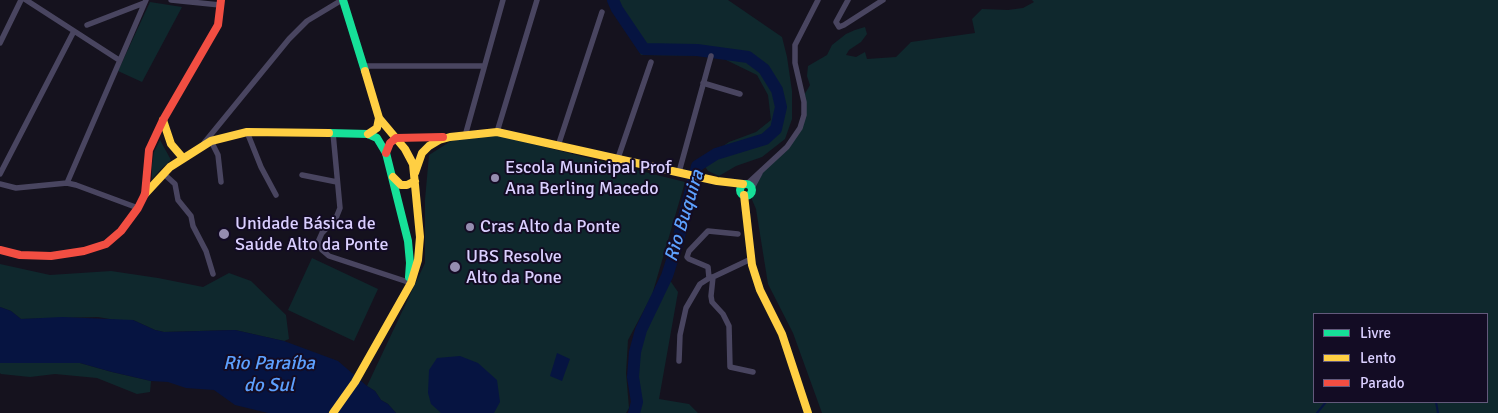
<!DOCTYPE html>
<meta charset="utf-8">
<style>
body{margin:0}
#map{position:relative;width:1498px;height:413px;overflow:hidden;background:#15121e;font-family:Signika,sans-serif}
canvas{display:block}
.legend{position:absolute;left:1313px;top:313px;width:175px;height:90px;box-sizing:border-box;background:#130c24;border:1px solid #635a7c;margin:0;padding:6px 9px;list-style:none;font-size:15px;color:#dacfff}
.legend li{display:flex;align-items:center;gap:10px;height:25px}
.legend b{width:25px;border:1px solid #635a7c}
</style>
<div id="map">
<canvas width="1498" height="413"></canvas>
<ul class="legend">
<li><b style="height:6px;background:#16e098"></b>Livre</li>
<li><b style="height:6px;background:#ffcf43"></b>Lento</li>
<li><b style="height:6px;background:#f24e42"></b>Parado</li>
</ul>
</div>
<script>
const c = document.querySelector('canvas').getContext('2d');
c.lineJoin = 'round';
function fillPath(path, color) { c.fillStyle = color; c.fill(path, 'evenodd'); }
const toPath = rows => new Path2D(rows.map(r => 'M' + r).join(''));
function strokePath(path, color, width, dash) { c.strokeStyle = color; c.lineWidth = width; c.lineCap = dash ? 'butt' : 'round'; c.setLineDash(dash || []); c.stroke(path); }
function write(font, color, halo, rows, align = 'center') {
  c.font = font + ' Signika,sans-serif'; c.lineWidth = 4; c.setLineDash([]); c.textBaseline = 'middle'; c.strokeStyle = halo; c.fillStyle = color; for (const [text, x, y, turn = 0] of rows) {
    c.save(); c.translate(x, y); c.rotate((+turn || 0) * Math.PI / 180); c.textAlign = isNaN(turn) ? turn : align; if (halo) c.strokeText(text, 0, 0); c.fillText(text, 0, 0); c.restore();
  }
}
const green = toPath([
 [609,0,728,0,782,37,787,57,792,91,792,119,785,139,762,157,736,166,719,176,708,171,700,159,710,155,729,142,756,132,771,120,768,95,757,75,722,58,707,56,641,55],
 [1032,0,1498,0,1498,413,822,413,793,333,768,284,756,209,750,195,752,188,763,168,787,147,804,115,803,97,810,85,807,76,808,66,827,55,832,45,846,34,855,30,865,27,867,34,861,42,849,50,846,55,856,57,865,52,867,59,896,57,911,42,975,33,972,19,982,9,1008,10,1023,8,1034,2],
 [1314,314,1487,314,1487,402,1314,402],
 [150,2,182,7,142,82,118,71],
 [496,135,685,182,652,295,628,340,626,373,629,408,626,413,396,413,388,404,381,400,375,391,367,386,425,263,425,200,429,155,451,141],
 [160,140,171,160,160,170,152,179,152,165,154,152],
 [312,258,378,289,354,341,288,310],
 [0,264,50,275,111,271,158,278,203,287,229,273,251,281,286,315,289,339,284,341,235,330,164,332,155,330,133,320,115,320,98,317,21,319,11,311,0,307],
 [667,276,678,292,659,399,689,404,698,413,634,413,637,402,633,377,635,352,641,330],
 [0,363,80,363,112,372,151,381,150,392,137,394,97,378,55,374,30,377,1,374,0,373]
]);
const water = toPath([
 [0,307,11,311,21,319,62,317,133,320,155,330,164,332,235,330,284,341,338,361,367,386,375,391,381,400,388,404,396,413,268,413,235,405,214,390,186,388,168,382,151,381,112,372,80,363,0,363],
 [557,353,570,359,562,381,550,376],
 [460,356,478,363,497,380,500,402,494,413,441,413,431,404,428,393,429,370,437,358]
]);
const stream = toPath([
 [1436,402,1438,413],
 [1317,413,1326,402]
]);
const river = toPath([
 [613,0,617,9,644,49,697,50,748,57,764,69,777,90,781,107,776,129,765,139,716,154,697,166,676,248,667,276,641,330,635,352,633,377,637,402,634,413]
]);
const street = toPath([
 [26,0,119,60],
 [171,0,220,5],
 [848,0,836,22,839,27,844,25,883,0],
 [87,25,144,3],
 [0,43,21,0],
 [363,66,484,66],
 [703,83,740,94],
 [247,132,261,167,276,195],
 [497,132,537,0],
 [333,133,340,208,336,218,322,233,318,242,322,250,329,256,411,283],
 [465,136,503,0],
 [211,141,218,155,221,182],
 [204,143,289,39,307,21,342,0],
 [558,146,602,12],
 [618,158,651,62],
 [679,172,711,56],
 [0,174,74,31],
 [164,174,175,184,178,200,191,216,193,226,206,251,213,274],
 [302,175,337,182],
 [67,183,146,0],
 [0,184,16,188,67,183,76,185,138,208],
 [747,184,787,147,800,128,804,115,804,102,795,63,795,45,818,0],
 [752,188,760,173],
 [751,259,713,277,711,296,712,302,723,314,729,326,730,367,753,372],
 [709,278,708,267,689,259,687,257,689,251,708,231,738,234],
 [679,361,680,335,686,308,700,284,711,277]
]);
const fast = toPath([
 [343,0,365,71],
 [329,133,368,134,377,138,386,153,408,241,410,263,409,277],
 '740 190a6 6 0 1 1 12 0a6 6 0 1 1-12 0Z'
]);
const slow = toPath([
 [163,120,171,144,183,158],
 [368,134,377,128,379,118],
 [415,173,422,153,429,146,439,140,450,137,497,132,717,181,743,184],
 [393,177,401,185,407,185,415,181],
 [145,194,170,167,211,141,247,132,329,133],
 [744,195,752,265,760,290,782,334,808,413],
 [333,413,355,382,411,283,418,260,420,237,413,164,405,149,379,118,365,71]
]);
const jam = toPath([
 [386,153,390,143,396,138,443,137],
 [0,250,20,255,51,256,84,251,106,244,121,231,138,208,145,194,149,150,163,120,218,25,221,0]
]);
const markers = [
 [495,178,5,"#958db0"],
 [470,227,5,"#958db0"],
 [224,234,6,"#958db0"],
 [455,267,6,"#958db0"]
];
const poiNames = [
 ["Escola Municipal Prof",505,168],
 ["Ana Berling Macedo",505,189],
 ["Unidade Básica de",235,224],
 ["Saúde Alto da Ponte",235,245],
 ["Cras Alto da Ponte",480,227],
 ["UBS Resolve",466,257],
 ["Alto da Pone",466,278]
];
const waterNames = [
 ["Rio Buquira",685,216,-73],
 ["Rio Paraíba",269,364],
 ["do Sul",269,386]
];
fillPath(green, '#0f282d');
fillPath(water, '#061441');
strokePath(stream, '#061441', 2);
strokePath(river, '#061441', 12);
strokePath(street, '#494560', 5.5);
strokePath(fast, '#16e098', 8);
strokePath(slow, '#ffcf43', 8);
strokePath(jam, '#f24e42', 8);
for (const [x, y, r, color] of markers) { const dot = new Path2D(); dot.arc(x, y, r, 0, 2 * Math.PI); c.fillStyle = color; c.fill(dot); strokePath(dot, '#130c24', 2); }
write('18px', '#dacfff', '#130c24', poiNames, 'left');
write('italic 19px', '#5da1ff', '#130c24', waterNames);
</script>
